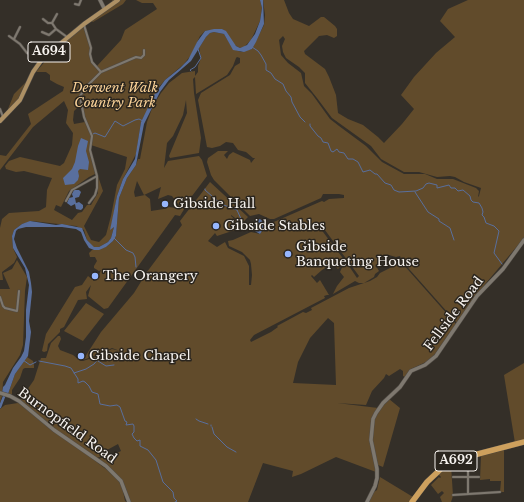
<!DOCTYPE html>
<style>
body{margin:0}
canvas{display:block;background:#342f28}
</style>
<canvas width="524" height="502"></canvas>
<script>
const c = document.querySelector('canvas').getContext('2d');
c.lineJoin = 'round';
function fillPath(path, color) { c.fillStyle = color; c.fill(path, 'evenodd'); }
const toPath = rows => new Path2D(rows.map(r => 'M' + r).join(''));
function strokePath(path, color, width, dash) { c.strokeStyle = color; c.lineWidth = width; c.lineCap = dash ? 'butt' : 'round'; c.setLineDash(dash || []); c.stroke(path); }
function write(font, color, halo, rows, align = 'center') {
  c.font = font + ' "Libre Baskerville",serif'; c.lineWidth = 3; c.setLineDash([]); c.textBaseline = 'middle'; c.strokeStyle = halo; c.fillStyle = color; for (const [text, x, y, turn = 0] of rows) {
    c.save(); c.translate(x, y); c.rotate((+turn || 0) * Math.PI / 180); c.textAlign = isNaN(turn) ? turn : align; if (halo) c.strokeText(text, 0, 0); c.fillText(text, 0, 0); c.restore();
  }
}
const green = toPath([
 [112,0,126,0,123,4,93,22,91,21,114,4],
 [136,0,260,0,262,8,260,21,251,40,244,47,240,48,233,44,224,30,220,29,205,31,200,36,191,55,184,64,165,80,159,87,141,122,136,154,123,179,117,196,111,228,114,227,111,238,108,242,99,247,93,247,87,240,84,230,76,226,32,221,22,224,14,230,12,236,13,248,17,257,14,263,2,272,3,280,0,280,0,228,2,219,9,213,39,211,46,207,47,190,52,178,24,171,16,172,6,169,5,166,9,161,20,157,60,166,64,163,72,145,73,133,66,123,68,110,64,101,33,127,0,170,0,155,6,156,31,124,28,114,63,91,64,87,57,84,50,80,50,75,46,72,36,72,53,52,84,25,91,48,90,54,92,62,97,66,121,40,125,30,157,9,153,3,142,3],
 [81,105,85,122,74,124,73,120,74,111,79,106],
 [91,145,127,157,125,169,117,185,111,216,106,235,99,242,91,240,84,226,103,191,98,176,97,191,98,193,91,205,87,205,82,212,78,213,72,220,54,210,56,205,61,207,69,191,89,177,97,173,90,150],
 [263,0,284,0,289,13,293,19,309,26,321,17,324,17,335,26,337,29,337,36,334,38,327,35,319,36,304,51,305,54,325,69,329,77,336,95,338,113,348,119,363,125,378,137,384,143,402,124,414,109,401,95,414,77,436,53,455,37,440,21,448,9,468,0,524,0,524,238,481,289,457,323,402,261,400,256,396,257,389,255,380,259,376,266,379,271,375,274,374,277,364,283,359,283,355,281,333,294,337,286,344,277,340,272,344,263,347,263,357,278,359,276,319,222,317,224,345,261,338,269,333,264,328,268,327,267,322,270,314,277,312,275,311,276,317,283,320,280,329,295,327,295,324,296,325,298,254,335,250,340,251,342,271,332,278,327,277,326,303,312,306,313,312,310,311,308,349,288,370,281,377,277,380,273,400,263,402,263,456,324,436,353,428,361,411,369,405,377,403,376,403,371,400,369,389,376,386,374,384,378,372,391,366,405,337,403,378,408,372,419,370,441,376,472,336,457,301,474,292,477,293,471,263,463,248,502,130,502,126,489,118,476,110,468,98,459,113,455,114,458,116,458,115,454,121,451,118,444,107,450,109,455,96,458,79,445,77,447,115,476,122,486,125,501,127,502,0,502,0,409,5,405,18,403,34,380,41,358,46,358,51,343,58,336,60,336,61,339,58,346,60,350,73,355,79,360,83,361,98,356,112,349,120,351,112,348,97,355,83,360,101,332,134,293,147,272,182,225,180,221,210,182,248,217,242,223,231,215,231,216,239,223,239,226,235,230,217,236,215,233,208,241,217,247,225,242,228,248,244,256,249,266,249,285,251,285,252,275,251,264,250,260,242,252,229,246,228,241,233,240,251,232,260,234,265,227,268,228,267,225,322,201,324,202,329,199,344,198,344,195,339,194,323,194,321,198,274,219,270,219,259,214,250,216,214,180,211,175,207,162,208,158,218,151,228,151,224,155,227,159,229,155,233,152,250,160,251,163,255,158,253,158,246,152,238,150,233,143,226,142,220,146,212,148,207,147,198,100,201,93,230,75,235,66,240,63,240,58,237,57,236,58,233,66,227,75,196,94,195,77,193,79,194,93,201,138,199,153,170,158,169,156,187,113,186,100,183,115,173,136,167,143,164,168,168,161,199,156,202,160,207,176,192,196,180,216,175,215,108,308,104,309,88,296,91,285,86,292,87,299,78,300,64,327,60,329,60,332,48,344,47,351,44,352,42,351,46,334,75,287,82,285,88,276,94,281,99,275,101,270,99,271,94,268,94,266,97,261,95,257,90,257,89,253,92,250,106,247,113,241,116,236,119,198,127,178,136,165,138,159,140,159,147,122,153,106,161,93,169,83,182,73,195,71,195,76,198,72,198,66,201,58,199,48,206,37,210,33,214,32,224,34,233,49,241,52,252,49,264,25,265,15],
 [283,36,285,39,282,46,283,52,286,58,299,67,305,73,305,83,317,98,332,118,371,146,381,159,404,172,419,172,437,177,450,176,455,177,464,182,481,188,479,196,478,197,479,191,476,188,453,179,437,179,425,174,404,174,382,162,366,146,339,126,330,119,312,94,304,86,301,73,288,63,281,55,279,40],
 [137,181,144,195,161,187,158,199,168,195,172,196,179,205,177,208,168,207,164,209,151,211,150,199,145,195,135,197,134,192],
 [328,318,334,323,336,385,293,383,298,362,310,338],
 [26,82,19,99,9,110,8,109,14,94],
 [17,260,27,277,25,291,23,345,20,355,3,382,2,396,0,403,0,289,10,289,3,273,12,269],
 [86,303,104,314,83,341,64,331],
 [27,357,33,361,34,365,34,368,25,368,23,369,20,378,12,390,12,394,10,395,8,394,15,374],
 [524,363,524,441,515,443,504,375],
 [389,399,400,408,383,467,378,465,372,443,374,421,378,411],
 [504,450,504,492,500,492,501,481,490,481,490,479,480,480,481,456],
 [451,465,453,496,451,502,442,502,440,497,444,493,442,491,438,494,431,485,439,477,440,478,441,477,437,473],
 [380,477,413,497,411,502,369,502,374,492,377,490]
]);
const water = toPath([
 [260,0,263,0,264,24,256,42,252,49,244,52,233,50,224,34,214,32,210,33,206,37,191,61,169,80,160,92,144,124,136,165,127,178,119,198,116,236,113,241,106,247,99,250,94,250,89,248,84,240,81,232,76,229,62,227,26,227,18,229,16,231,14,239,17,248,29,272,31,283,32,292,29,321,31,332,28,356,15,374,8,394,2,393,3,387,5,385,13,368,21,357,24,351,26,337,26,310,29,285,25,268,13,248,12,236,14,230,22,224,30,221,56,225,62,224,82,228,87,240,94,247,99,247,108,242,111,238,114,227,110,230,117,196,123,179,135,159,141,122,154,95,165,80,180,68,188,60,197,42,205,31,214,29,222,29,226,31,236,46,240,48,247,45,255,34,260,21,262,8],
 [81,138,88,141,86,151,89,162,88,170,80,169,78,171,79,176,78,180,74,184,65,185,63,178,72,169,75,162,78,146],
 [74,190,79,190,81,192,79,197,75,198,76,203,79,202,83,205,83,208,81,210,76,209,75,204,71,206,67,203,69,198,73,197,72,194],
 [260,219,264,222,265,227,260,234,253,230,253,223,257,220]
]);
const stream = toPath([
 [252,47,258,51,261,55,266,64,266,70,271,73,275,79,283,84,286,91,291,97,292,102,300,117,305,122],
 [191,71,190,70,195,67,201,58,198,49],
 [310,124,310,126,318,136,321,138,323,142,328,143,331,151,333,152,337,149,339,152,344,153,348,159,353,159,358,162,363,172,370,170,375,174,377,174,385,183,391,185,394,190,399,192,416,191,423,188,426,184,429,183,437,185,437,188,449,185,451,188,455,188,458,191,463,190,470,196,471,200,473,202,479,203,482,208,483,212,482,215,484,217,486,223,494,226,499,231,494,253,502,264],
 [93,134,95,133,105,137,115,121,123,126,135,120,139,119,143,121],
 [205,189,205,190,221,204,237,210,242,221],
 [415,192,428,212,439,219,439,221,450,228,454,240],
 [114,238,126,250,133,253,135,257,136,267],
 [23,360,30,365,36,362],
 [39,361,65,366,71,368,78,379,78,383,83,381,85,382,89,386,92,392,98,394,100,404,110,406,117,405,120,407,125,421,127,422,126,425,133,424,134,426,134,432,132,434,134,438,137,441,140,440,140,446,148,450,156,460,163,482,173,492,174,498,177,501,175,502],
 [98,361,106,366,114,365],
 [74,373,86,369,94,364,99,358,109,352],
 [196,419,199,421,208,424],
 [211,425,211,426],
 [212,427,214,434,227,447,236,452]
]);
const river = toPath([
 [0,407,5,394]
]);
const street = toPath([
 [75,4,79,5,81,0],
 [43,19,48,23,52,23],
 [84,25,91,48,90,54,92,62,101,72,88,85,80,96,84,117,92,136,90,150,97,176,97,188,95,195,89,203],
 [56,29,52,23,57,14],
 [42,32,49,35,56,29,67,37],
 [9,36,20,44,27,53,31,54,43,48,49,52],
 [14,39,20,27],
 [101,72,136,57,141,58,144,55,144,50],
 [0,109,3,117],
 [66,201,72,190,97,176],
 [0,297,3,306,5,308,17,311,19,291],
 [468,458,468,494],
 [453,477,479,477],
 [453,495,500,492]
]);
const secondary = toPath([
 [100,0,104,8],
 [0,393,10,396,19,401,54,430,106,466,121,481,129,502],
 [367,502,375,486,377,478,377,469,371,440,373,419,376,413,383,403,400,387,411,371,425,365,436,356,477,296,503,269,524,240]
]);
const primary = toPath([
 [0,121,20,100,33,72,43,58,84,24,118,0]
]);
const highway = toPath([
 [412,502,427,482,443,467,474,455,524,442]
]);
const markers = [
 [165,204,4,"#96b6fd"],
 [216,226,4,"#96b6fd"],
 [288,254,4,"#96b6fd"],
 [95,276,4,"#96b6fd"],
 [81,356,4,"#96b6fd"]
];
const shields = [
 [49,52,42],
 [456,461,42]
];
const shieldNames = [
 ["A694",49,52],
 ["A692",456,461]
];
const parkNames = [
 ["Derwent Walk",115,88],
 ["Country Park",115,103]
];
const poiNames = [
 ["Gibside Hall",173,204],
 ["Gibside Stables",224,226],
 ["Gibside",296,247],
 ["Banqueting House",296,262],
 ["The Orangery",103,276],
 ["Gibside Chapel",89,356]
];
const streetNames = [
 ["Fellside Road",454,314,-53],
 ["Burnopfield Road",67,426,36]
];
fillPath(green, '#614b2b');
fillPath(water, '#596f9d');
strokePath(stream, '#596f9d', 1);
strokePath(river, '#596f9d', 2.5);
strokePath(street, '#514c46', 3);
strokePath(secondary, '#514c46', 4.5);
strokePath(primary, '#514c46', 5);
strokePath(highway, '#514c46', 6);
strokePath(street, '#7e786f', 2);
strokePath(secondary, '#7e786f', 3.5);
strokePath(primary, '#ad9064', 4);
strokePath(highway, '#cda05d', 5.5);
for (const [x, y, r, color] of markers) { const dot = new Path2D(); dot.arc(x, y, r, 0, 2 * Math.PI); c.fillStyle = color; c.fill(dot); strokePath(dot, '#2a251e', 1.5); }
for (const [x, y, w] of shields) { const box = new Path2D(); box.roundRect(x - w / 2, y - 10, w, 20, 3); c.fillStyle = '#2a251e'; c.fill(box); strokePath(box, '#f7f3ef', 1); }
write('bold 12px', '#f7f3ef', null, shieldNames);
write('italic 13px', '#fad298', '#2a251e', parkNames);
write('13px', '#f7f3ef', '#2a251e', poiNames, 'left');
write('13px', '#f7f3ef', '#2a251e', streetNames);
</script>
